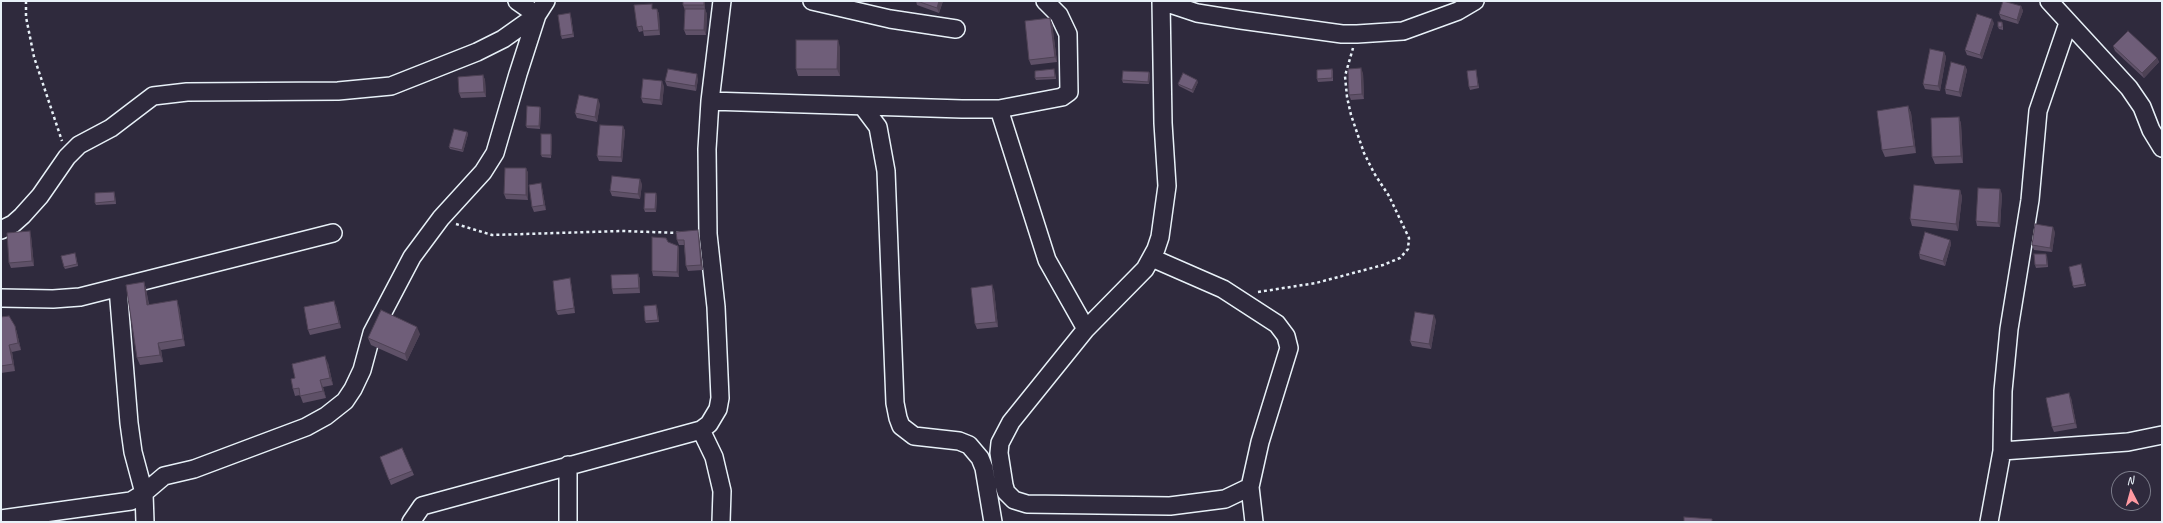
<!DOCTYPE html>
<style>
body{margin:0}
#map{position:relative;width:2163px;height:523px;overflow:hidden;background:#2f2a3d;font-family:Caveat,sans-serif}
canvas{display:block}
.frame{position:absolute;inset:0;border:2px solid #e8f1f8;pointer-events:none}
.north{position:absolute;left:2111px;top:471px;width:40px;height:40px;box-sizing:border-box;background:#2f2a3d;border:1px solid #797a88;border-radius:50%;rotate:354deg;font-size:11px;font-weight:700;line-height:16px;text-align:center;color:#e8f1f8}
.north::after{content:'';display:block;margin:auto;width:14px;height:18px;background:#ff9aa2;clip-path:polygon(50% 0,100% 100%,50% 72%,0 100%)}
</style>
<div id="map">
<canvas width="2163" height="523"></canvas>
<div class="frame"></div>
<div class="north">N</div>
</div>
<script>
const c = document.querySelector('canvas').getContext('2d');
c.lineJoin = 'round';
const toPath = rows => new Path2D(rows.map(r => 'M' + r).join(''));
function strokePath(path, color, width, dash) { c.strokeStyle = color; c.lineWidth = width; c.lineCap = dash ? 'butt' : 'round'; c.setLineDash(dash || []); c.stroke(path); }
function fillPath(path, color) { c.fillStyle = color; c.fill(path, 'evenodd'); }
const path = toPath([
 [26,1,26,17,34,57,62,141],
 [456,224,492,235,622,231,680,233],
 [1258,292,1316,283,1383,265,1400,258,1408,249,1409,238,1389,196,1374,173,1364,153,1351,115,1347,97,1345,76,1353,48]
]);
const street = toPath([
 [812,1,890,19,956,29],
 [1161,1,1163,123,1167,186,1160,237,1156,249,1145,269,1086,329,1011,422,1000,443,999,453,1004,485,1006,492,1014,500,1027,504,1170,506,1225,499,1250,487],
 [1161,1,1197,13,1241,20,1342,34,1357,34,1403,31,1458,11,1475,1],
 [2049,1,2129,88,2142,107,2151,130,2162,148],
 [710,101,962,109,999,109,1062,97,1069,92,1068,34,1059,15,1045,1],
 [863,107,878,127,886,171,895,403,898,418,901,426,914,436,959,441,969,445,980,458,984,468,993,522],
 [999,109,1047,260,1086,329],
 [1,230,13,224,22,216,40,196,67,157,79,145,111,128,153,96,187,92,338,91,391,86,477,52,503,39,537,15,546,1],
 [1152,258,1223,289,1277,324,1286,336,1289,348,1260,442,1250,487,1254,522],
 [118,288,129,423,133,452,144,493,145,522],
 [1,298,53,299,80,297,333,233],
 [701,430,714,457,722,491,721,522],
 [2002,451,2128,442,2162,435],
 [568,465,568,522],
 [1,519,131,501,144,493,164,476,194,469,306,427,326,416,345,401,353,389,362,370,372,333,412,257,441,218,483,172,495,153,518,74,537,15,517,1],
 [411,522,422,506,701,430,709,424,718,409,720,398,716,307,708,234,707,149,710,101,722,1],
 [1989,522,2002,451,2003,391,2009,329,2030,200,2038,111,2068,23]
]);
const wall = toPath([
 [221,1,234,1,221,2],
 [683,1,705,1,705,10,707,14,706,35,686,35,684,30,685,10,683,5],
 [916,1,943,1,939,13,917,5],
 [2021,6,2023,11,2018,24,2001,19,1999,14],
 [653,9,657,9,659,14,660,35,644,36,643,31,639,32,637,27],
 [571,16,574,37,562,39,561,36],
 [2002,22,2003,25,2003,30,1999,29,1998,27],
 [1052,23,1057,62,1031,65,1029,60],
 [1994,23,1982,59,1967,55,1965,50],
 [2113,46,2157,58,2159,62,2144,78,2115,51],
 [840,47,840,76,798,76,796,69],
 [1944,52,1946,57,1940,91,1925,89,1923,84],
 [1965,66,1967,70,1961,97,1946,94,1945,89],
 [1332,69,1333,71,1333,81,1318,82,1317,79],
 [1476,70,1479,88,1470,90,1469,87],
 [1055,72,1056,79,1036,80,1035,78],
 [1149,72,1150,75,1149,84,1123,83,1122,80],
 [1363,73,1364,99,1351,100,1349,95],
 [483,75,485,80,486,97,461,98,459,93],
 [698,79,696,91,667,86,665,81],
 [1198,82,1193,93,1179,86,1178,84],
 [664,86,662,105,643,103,641,98],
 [600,104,597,122,577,118,575,113],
 [1908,106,1911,113,1916,153,1885,157,1882,150],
 [540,107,541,109,540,129,527,128,526,126],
 [1959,117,1961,124,1963,163,1935,164,1932,157],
 [623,126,625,131,622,162,599,161,597,156],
 [467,132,468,134,463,152,450,149,449,147],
 [552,137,551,158,542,157,541,155],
 [526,168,528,173,528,200,506,199,504,194],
 [642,184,640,199,612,196,610,191],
 [542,188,546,210,534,212,532,207],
 [1960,190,1962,197,1958,231,1912,226,1910,219],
 [114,192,115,195,116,204,96,205,95,203],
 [2002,194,2000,227,1977,226,1976,221],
 [657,196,656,212,645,212,644,209],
 [2055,232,2052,252,2034,250,2032,245],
 [699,235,703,270,688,271,686,266,684,245,679,245,677,240],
 [31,236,34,266,11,268,9,263],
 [1950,240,1951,244,1945,266,1920,259,1919,254],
 [668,242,678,246,679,250,679,277,653,276,652,271],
 [76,256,78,266,65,269,64,267],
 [2047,256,2048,267,2036,268,2035,265],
 [2082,267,2086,286,2074,288,2073,286],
 [638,274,640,279,640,293,613,294,612,289],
 [144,282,146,289,149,304,179,307,185,346,161,350,163,362,140,365,137,358],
 [571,283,575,313,558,315,556,311],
 [994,290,998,327,977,329,975,324],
 [336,306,341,328,310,335,308,330],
 [657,307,659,322,646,323,645,321],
 [1,317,15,326,17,333,21,350,12,352,15,371,1,373],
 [1436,320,1431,349,1412,346,1410,341],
 [420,334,407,361,371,345,368,338],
 [328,363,333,385,323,387,326,398,303,403,300,395,295,396,293,389,295,378],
 [2071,398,2077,428,2054,432,2052,427],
 [402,448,414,475,391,485,380,457]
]);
const shadedWall = toPath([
 [704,1,705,1,705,10,704,5],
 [939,1,943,1,939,13,937,8],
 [2021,6,2023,11,2018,24,2017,20],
 [657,9,659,14,660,35,659,30],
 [705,9,707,14,706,35,704,30],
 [1050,18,1052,23,1057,62,1055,57],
 [1992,19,1994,23,1982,59,1980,55],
 [838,40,840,47,840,76,837,69],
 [1944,52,1946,57,1940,91,1938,86],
 [2157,58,2159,62,2144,78,2142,73],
 [1965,66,1967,70,1961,97,1959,92],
 [1361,68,1363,73,1364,99,1362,94],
 [1149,72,1150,75,1149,84,1148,82],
 [697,74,698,79,696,91,695,86],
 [483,75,485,80,486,97,484,92],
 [1197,80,1198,82,1193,93,1192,90],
 [662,81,664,86,662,105,660,100],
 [598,99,600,104,597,122,595,117],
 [1908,106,1911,113,1916,153,1914,146],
 [540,107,541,109,540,129,539,126],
 [1959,117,1961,124,1963,163,1961,156],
 [623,126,625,131,622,162,621,157],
 [467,132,468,134,463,152,462,150],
 [551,134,552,137,551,158],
 [526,168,528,173,528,200,526,195],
 [640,179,642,184,640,199,638,194],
 [541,183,542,188,546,210,544,205],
 [2000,189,2002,194,2000,227,1998,223],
 [1960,190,1962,197,1958,231,1956,224],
 [656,193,657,196,656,212,655,209],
 [2053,227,2055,232,2052,252,2050,248],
 [698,230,699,235,703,270,701,265],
 [30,231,31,236,34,266,32,261],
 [1950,240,1951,244,1945,266,1943,261],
 [678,246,679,250,679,277,677,272],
 [638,274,640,279,640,293,639,288],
 [570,278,571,283,575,313,574,308],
 [144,282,146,289,150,312,147,305],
 [992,285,994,290,998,327,996,322],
 [177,300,179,307,185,346,183,339],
 [334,301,336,306,341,328,339,323],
 [656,305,657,307,659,322,658,320],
 [1434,315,1436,320,1431,349,1429,344],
 [15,326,17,333,21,350,18,343],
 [417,327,420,334,407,361,405,354],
 [158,343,161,350,163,362,160,355],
 [9,345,12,352,15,371,13,364],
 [325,356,328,363,333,385,330,378],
 [320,380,323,387,326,398,323,391],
 [2069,393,2071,398,2077,428,2075,423]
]);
const building = toPath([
 [683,1,704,1,704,5,683,5,683,1],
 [917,1,939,1,937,8,917,1],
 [2003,1,2021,6,2017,20,1999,14,2003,1],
 [652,4,652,9,657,9,659,30,643,31,642,26,637,27,634,5,652,4],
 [685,9,705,9,704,30,684,30,685,9],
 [570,13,573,34,561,36,558,15,570,13],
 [1977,14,1992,19,1980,55,1965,50,1977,14],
 [1050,18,1055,57,1029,60,1025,21,1050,18],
 [1998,22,2002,22,2002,27,1998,27,1998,22],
 [2128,31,2157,58,2142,73,2113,46,2128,31],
 [796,40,838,40,837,69,796,69,796,40],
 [1930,49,1944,52,1938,86,1923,84,1930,49],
 [1951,62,1965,66,1959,92,1945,89,1951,62],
 [1361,68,1362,94,1349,95,1348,69,1361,68],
 [668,69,697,74,695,86,665,81,668,69],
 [1054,69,1055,77,1035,78,1035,71,1054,69],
 [1332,69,1332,78,1317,79,1317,70,1332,69],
 [1476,70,1478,86,1469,87,1467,71,1476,70],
 [1123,71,1149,72,1148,82,1122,80,1123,71],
 [1183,73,1197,80,1192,90,1178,84,1183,73],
 [483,75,484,92,459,93,458,77,483,75],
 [643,79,662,81,660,100,641,98,643,79],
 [579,95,598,99,595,117,575,113,579,95],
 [527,106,540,107,539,126,526,126,527,106],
 [1908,106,1914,146,1882,150,1877,111,1908,106],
 [1959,117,1961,156,1932,157,1931,118,1959,117],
 [600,125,623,126,621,157,597,156,600,125],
 [454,129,467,132,462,150,449,147,454,129],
 [541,134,551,134,551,155,541,155,541,134],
 [505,168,526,168,526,195,504,194,505,168],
 [612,176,640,179,638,194,610,191,612,176],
 [541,183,544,205,532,207,529,185,541,183],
 [1914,185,1960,190,1956,224,1910,219,1914,185],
 [1978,188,2000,189,1998,223,1976,221,1978,188],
 [114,192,115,201,95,203,95,193,114,192],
 [645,193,656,193,655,209,644,209,645,193],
 [2035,224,2053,227,2050,248,2032,245,2035,224],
 [698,230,701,265,686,266,684,240,677,240,676,232,698,230],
 [30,231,32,261,9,263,7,233,30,231],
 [1925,232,1950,240,1943,261,1919,254,1925,232],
 [652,237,666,238,668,242,678,246,677,272,652,271,652,237],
 [75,253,77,264,64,267,61,256,75,253],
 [2034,254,2046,254,2047,265,2035,265,2034,254],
 [2081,264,2085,284,2073,286,2069,267,2081,264],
 [638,274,639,288,612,289,611,275,638,274],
 [570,278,574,308,556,311,553,281,570,278],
 [144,282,147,305,177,300,183,339,158,343,160,355,137,358,126,285,144,282],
 [992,285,996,322,975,324,971,288,992,285],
 [334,301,339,323,308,330,304,307,334,301],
 [656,305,658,320,645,321,644,306,656,305],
 [381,310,417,327,405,354,368,338,381,310],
 [1415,312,1434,315,1429,344,1410,341,1415,312],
 [9,316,15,326,18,343,9,345,13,364,1,366,1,317,9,316],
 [325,356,330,378,320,380,323,391,300,396,299,388,293,389,291,379,295,378,292,364,325,356],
 [2069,393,2075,423,2052,427,2046,398,2069,393],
 [402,448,412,471,389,480,380,457,402,448],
 [1684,517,1712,519,1712,522,1684,522,1684,517]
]);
strokePath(street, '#e8f1f8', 20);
strokePath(path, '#e8f1f8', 2.5, [3, 3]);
strokePath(street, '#2f2a3d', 17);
fillPath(wall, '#5f5168');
fillPath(shadedWall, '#4e4255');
fillPath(building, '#6f5e79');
strokePath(building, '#4e4255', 1);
</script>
